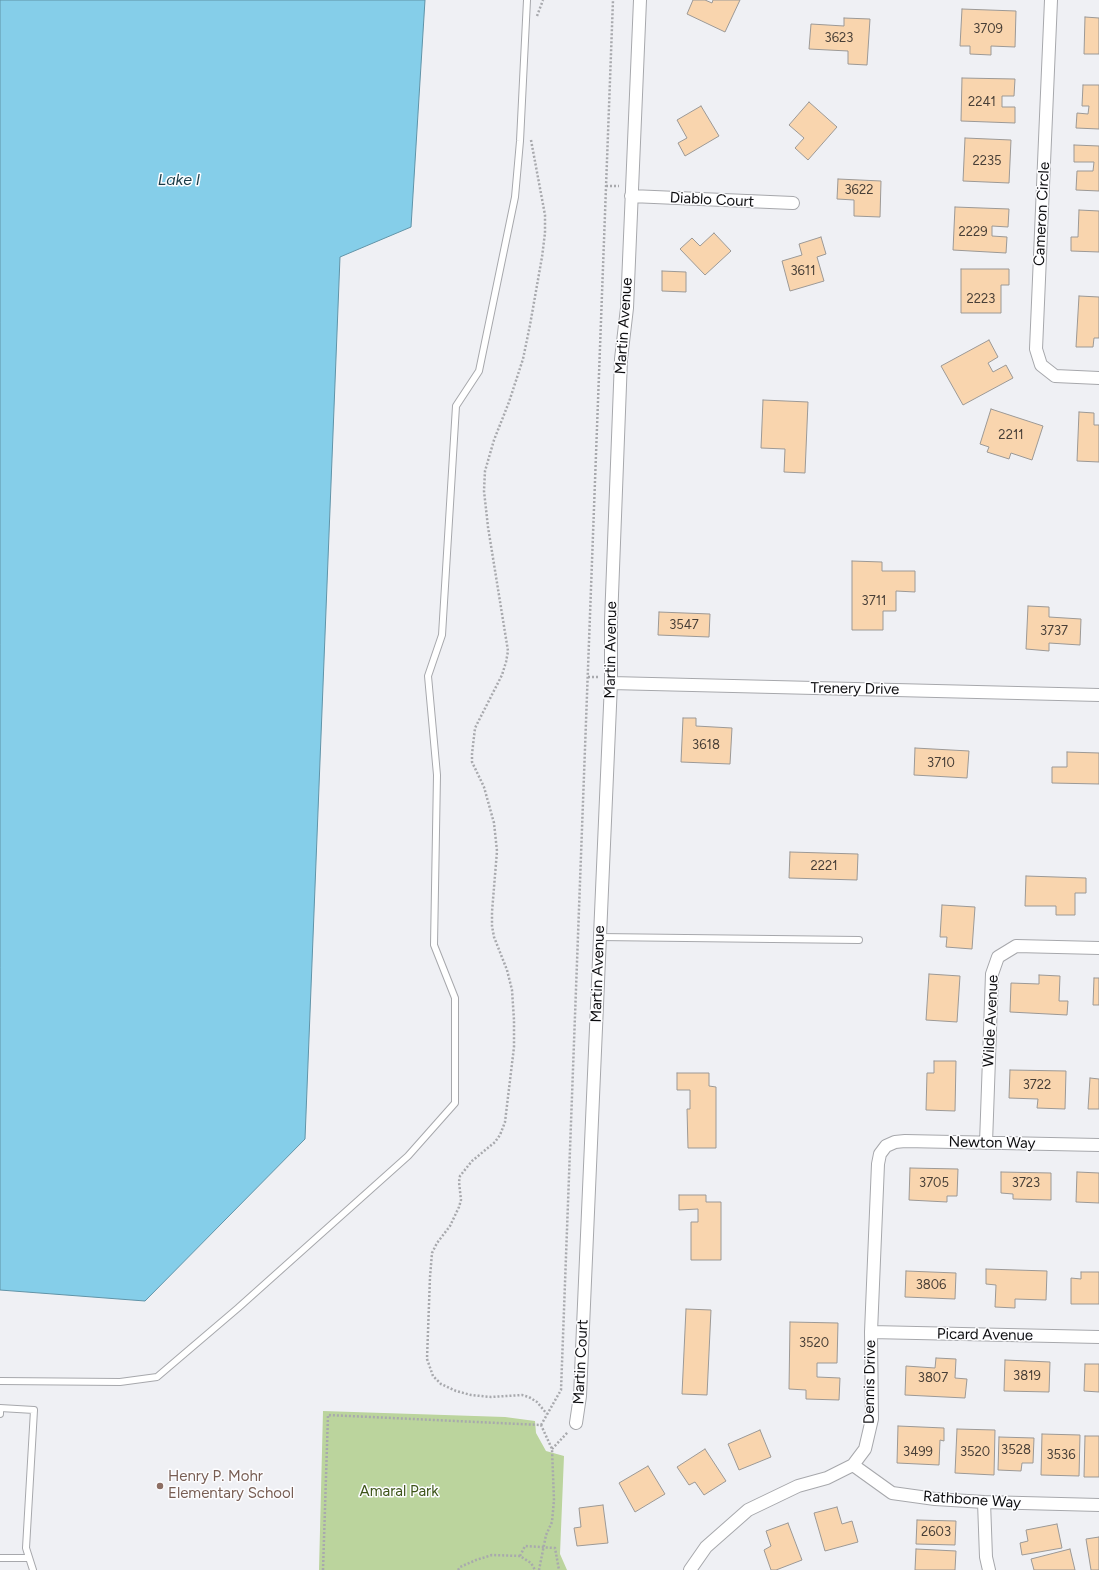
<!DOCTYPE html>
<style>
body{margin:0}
canvas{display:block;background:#eff0f4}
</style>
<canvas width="1099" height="1570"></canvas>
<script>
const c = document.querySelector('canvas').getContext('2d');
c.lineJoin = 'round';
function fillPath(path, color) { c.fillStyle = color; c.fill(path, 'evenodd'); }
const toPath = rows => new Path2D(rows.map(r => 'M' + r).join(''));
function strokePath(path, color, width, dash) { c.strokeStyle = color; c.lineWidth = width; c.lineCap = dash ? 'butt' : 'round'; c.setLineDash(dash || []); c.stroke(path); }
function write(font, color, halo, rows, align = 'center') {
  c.font = font + ' Figtree,sans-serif'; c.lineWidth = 3; c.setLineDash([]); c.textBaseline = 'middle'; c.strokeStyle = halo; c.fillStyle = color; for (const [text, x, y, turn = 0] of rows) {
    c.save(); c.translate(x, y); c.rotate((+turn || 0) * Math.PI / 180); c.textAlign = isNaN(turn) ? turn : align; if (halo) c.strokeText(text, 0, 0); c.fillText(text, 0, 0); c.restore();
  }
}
const green = toPath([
 [323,1411,505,1417,535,1421,536,1433,546,1451,564,1456,560,1554,567,1570,319,1570]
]);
const water = toPath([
 [0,0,425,0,411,227,340,257,305,1139,145,1301,0,1290,0,0]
]);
const building = toPath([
 [693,0,705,0,712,3,713,0,740,0,725,32,687,14,693,0],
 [962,9,1016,11,1015,47,991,46,991,55,970,54,970,46,960,46,962,9],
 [1085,17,1099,18,1099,54,1084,54,1085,17],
 [844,18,870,19,867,65,848,64,848,51,809,49,811,24,844,26,844,18],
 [962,78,1015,79,1014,96,1002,96,1002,107,1015,107,1015,123,961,121,962,78],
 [1083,85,1099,85,1099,129,1076,128,1077,113,1088,114,1089,106,1082,106,1083,85],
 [809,102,837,127,808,160,795,148,804,138,789,125,809,102],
 [701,106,719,136,685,156,678,143,687,138,677,120,701,106],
 [965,138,1011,140,1009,183,963,181,965,138],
 [1074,145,1099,146,1099,191,1076,190,1077,171,1093,171,1094,162,1074,162,1074,145],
 [838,179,881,181,880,217,854,216,854,200,837,199,838,179],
 [955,207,1009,209,1008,227,992,226,992,236,1007,237,1006,253,953,250,955,207],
 [1079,210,1099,211,1099,252,1071,251,1071,237,1078,237,1079,210],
 [714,233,731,251,705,275,680,249,692,238,700,246,714,233],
 [821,237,826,254,817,257,824,281,790,291,782,261,802,255,799,244,821,237],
 [961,269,1009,269,1009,285,1001,285,1001,313,961,313,961,269],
 [662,271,686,272,686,292,662,291,662,271],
 [1079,296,1099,297,1099,338,1094,338,1093,347,1076,347,1079,296],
 [989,340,998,357,988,363,993,372,1006,365,1013,378,963,405,941,366,989,340],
 [763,400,808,402,805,473,784,472,785,449,761,448,763,400],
 [991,409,1043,426,1032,460,1011,453,1009,459,987,452,989,447,980,444,991,409],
 [1079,412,1094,413,1094,425,1099,425,1099,462,1077,461,1079,412],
 [852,561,882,562,882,571,915,571,915,592,896,591,896,611,883,611,883,630,852,630,852,561],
 [1028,606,1049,607,1049,617,1081,619,1080,645,1049,643,1049,651,1026,649,1028,606],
 [659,612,710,614,709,637,658,635,659,612],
 [683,718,696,718,696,726,732,728,730,764,681,762,683,718],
 [915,748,969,751,967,778,914,775,915,748],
 [1067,752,1099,753,1099,784,1052,783,1052,767,1067,767,1067,752],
 [790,852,858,854,857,880,789,878,790,852],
 [1026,876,1086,878,1086,893,1075,893,1075,915,1056,915,1056,906,1025,906,1026,876],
 [942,905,975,907,972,949,946,947,947,937,940,937,942,905],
 [929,974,960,976,957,1022,926,1020,929,974],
 [1039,975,1060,976,1059,1001,1068,1001,1067,1015,1010,1012,1011,983,1039,984,1039,975],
 [1094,978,1099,978,1099,1005,1093,1005,1094,978],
 [934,1061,956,1061,955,1111,926,1110,927,1073,934,1073,934,1061],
 [1010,1070,1066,1071,1065,1109,1037,1108,1038,1099,1009,1098,1010,1070],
 [677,1073,709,1073,709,1086,716,1087,716,1148,688,1148,687,1109,690,1109,690,1090,677,1090,677,1073],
 [1090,1078,1099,1079,1099,1109,1088,1109,1090,1078],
 [910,1168,958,1169,957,1196,947,1196,947,1202,909,1200,910,1168],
 [1001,1172,1051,1173,1051,1200,1013,1199,1013,1194,1001,1193,1001,1172],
 [1077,1172,1099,1173,1099,1203,1076,1202,1077,1172],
 [679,1195,706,1195,706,1202,721,1202,721,1260,691,1260,691,1222,698,1222,698,1209,679,1210,679,1195],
 [986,1269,1047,1271,1046,1300,1015,1299,1015,1308,995,1307,996,1285,986,1284,986,1269],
 [906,1271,956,1273,955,1299,905,1297,906,1271],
 [1081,1272,1099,1272,1099,1304,1071,1304,1071,1278,1081,1279,1081,1272],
 [686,1309,711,1310,707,1395,682,1394,686,1309],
 [790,1322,838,1323,837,1363,817,1363,817,1377,840,1378,839,1400,806,1399,806,1390,789,1389,790,1322],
 [936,1358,956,1359,955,1378,967,1379,965,1398,905,1395,906,1366,935,1368,936,1358],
 [1005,1360,1050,1362,1049,1392,1004,1391,1005,1360],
 [1085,1364,1099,1364,1099,1392,1084,1391,1085,1364],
 [898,1426,944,1428,944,1441,940,1440,939,1465,897,1463,898,1426],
 [957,1429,995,1430,994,1475,955,1473,957,1429],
 [760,1430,771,1457,739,1470,728,1444,760,1430],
 [1042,1434,1080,1435,1079,1476,1041,1475,1042,1434],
 [1085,1436,1099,1436,1099,1477,1084,1477,1085,1436],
 [999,1437,1034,1438,1033,1463,1022,1463,1021,1471,998,1470,999,1437],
 [705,1449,726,1481,704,1495,695,1482,689,1485,677,1467,705,1449],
 [648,1466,665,1494,635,1512,619,1483,648,1466],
 [603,1505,608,1543,577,1546,574,1528,581,1527,579,1508,603,1505],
 [837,1507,842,1524,852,1521,858,1542,825,1551,814,1513,837,1507],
 [917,1520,956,1521,955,1545,916,1544,917,1520],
 [788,1523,802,1560,776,1570,771,1570,764,1550,771,1546,766,1531,788,1523],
 [1057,1524,1062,1548,1022,1555,1020,1543,1028,1541,1026,1530,1057,1524],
 [1099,1537,1099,1570,1091,1570,1086,1539,1099,1537],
 [916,1549,956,1551,955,1570,915,1570,916,1549],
 [1070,1549,1075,1570,1034,1570,1031,1559,1070,1549]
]);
const path = toPath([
 [537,16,543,0],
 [531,140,545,215,545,233,542,257,530,325,523,359,509,402,494,440,485,471,484,491,488,527,508,651,506,662,502,675,475,728,472,754,472,762,484,787,494,823,497,851,492,912,492,926,494,937,507,970,512,990,514,1020,514,1047,505,1122,500,1135,495,1142,472,1161,460,1176,459,1182,461,1200,459,1207,450,1226,437,1243,432,1253,430,1277,427,1359,433,1376,441,1384,456,1391,471,1395,491,1397,522,1395,529,1397,537,1402,547,1414],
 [606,186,619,186],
 [588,677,598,677],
 [541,1425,561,1390,613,0],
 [552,1449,568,1432],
 [520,1556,525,1546,555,1548,559,1570],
 [323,1570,328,1415,541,1425,552,1449,554,1500,552,1522,546,1535,539,1570],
 [458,1570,460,1567,476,1560,492,1555,520,1556,531,1563,535,1570]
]);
const lane = toPath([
 [599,937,859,940],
 [0,1381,120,1382,157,1377,238,1308,408,1156,455,1103,455,998,434,945,437,775,428,676,442,635,456,406,479,371,515,197,520,141,527,0],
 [0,1414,0,1408,34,1410,26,1548,33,1570],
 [0,1558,29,1558]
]);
const street = toPath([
 [1051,0,1036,349,1041,365,1055,376,1099,378],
 [631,196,793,203],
 [611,683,1099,695],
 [986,1143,992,974,998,957,1016,946,1099,948],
 [871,1332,1099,1337],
 [576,1423,580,1396,611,683,611,621,621,359,627,308,640,0],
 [853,1465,892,1493,935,1499,984,1502,1099,1505],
 [984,1502,986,1557,989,1570],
 [690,1570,706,1547,748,1510,798,1486,827,1478,853,1465,865,1449,872,1419,871,1332,878,1164,880,1154,886,1146,895,1142,905,1141,1099,1145]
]);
const markers = [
 [160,1486,4,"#8d6e63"]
];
const numberNames = [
 ["3709",988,29],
 ["3623",839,38],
 ["2241",982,102],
 ["2235",987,161],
 ["3622",859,190],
 ["2229",973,232],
 ["3611",803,271],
 ["2223",981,299],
 ["2211",1011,435],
 ["3711",874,601],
 ["3547",684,625],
 ["3737",1054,631],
 ["3618",706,745],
 ["3710",941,763],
 ["2221",824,866],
 ["3722",1037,1085],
 ["3705",934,1183],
 ["3723",1026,1183],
 ["3806",931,1285],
 ["3520",814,1343],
 ["3819",1027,1376],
 ["3807",933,1378],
 ["3528",1016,1450],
 ["3499",918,1452],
 ["3520",975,1452],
 ["3536",1061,1455],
 ["2603",936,1532]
];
const streetNames = [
 ["Diablo Court",712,200,3],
 ["Cameron Circle",1042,214,-87],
 ["Martin Avenue",624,326,-86],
 ["Martin Avenue",611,650,-89],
 ["Trenery Drive",855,689,1],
 ["Martin Avenue",598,974,-88],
 ["Wilde Avenue",991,1021,-87],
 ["Newton Way",992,1143,1],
 ["Picard Avenue",985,1335,1],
 ["Martin Court",581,1362,-87],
 ["Dennis Drive",870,1382,-89],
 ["Rathbone Way",972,1500,4]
];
const educationNames = [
 ["Henry P. Mohr",168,1477],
 ["Elementary School",168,1494]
];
const parkNames = [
 ["Amaral Park",399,1492]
];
const waterNames = [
 ["Lake I",179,180]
];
fillPath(green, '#bbd49d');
fillPath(water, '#85cee9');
strokePath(water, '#6194a8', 1);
fillPath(building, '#f9d5ae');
strokePath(building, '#9c9996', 1);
strokePath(lane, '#a7a8ac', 8);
strokePath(street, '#a7a8ac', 14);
strokePath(path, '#a8a9ad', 2.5, [2, 2]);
strokePath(lane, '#fff', 6);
strokePath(street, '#fff', 12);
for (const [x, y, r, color] of markers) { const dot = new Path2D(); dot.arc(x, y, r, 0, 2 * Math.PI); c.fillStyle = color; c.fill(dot); strokePath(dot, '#fdfdff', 1.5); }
write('13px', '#483f37', null, numberNames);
write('15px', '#0d0d0f', '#fdfdff', streetNames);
write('15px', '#785e54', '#fdfdff', educationNames, 'left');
write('15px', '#3e5519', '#fdfdff', parkNames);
write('italic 16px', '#193b47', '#fdfdff', waterNames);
</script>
